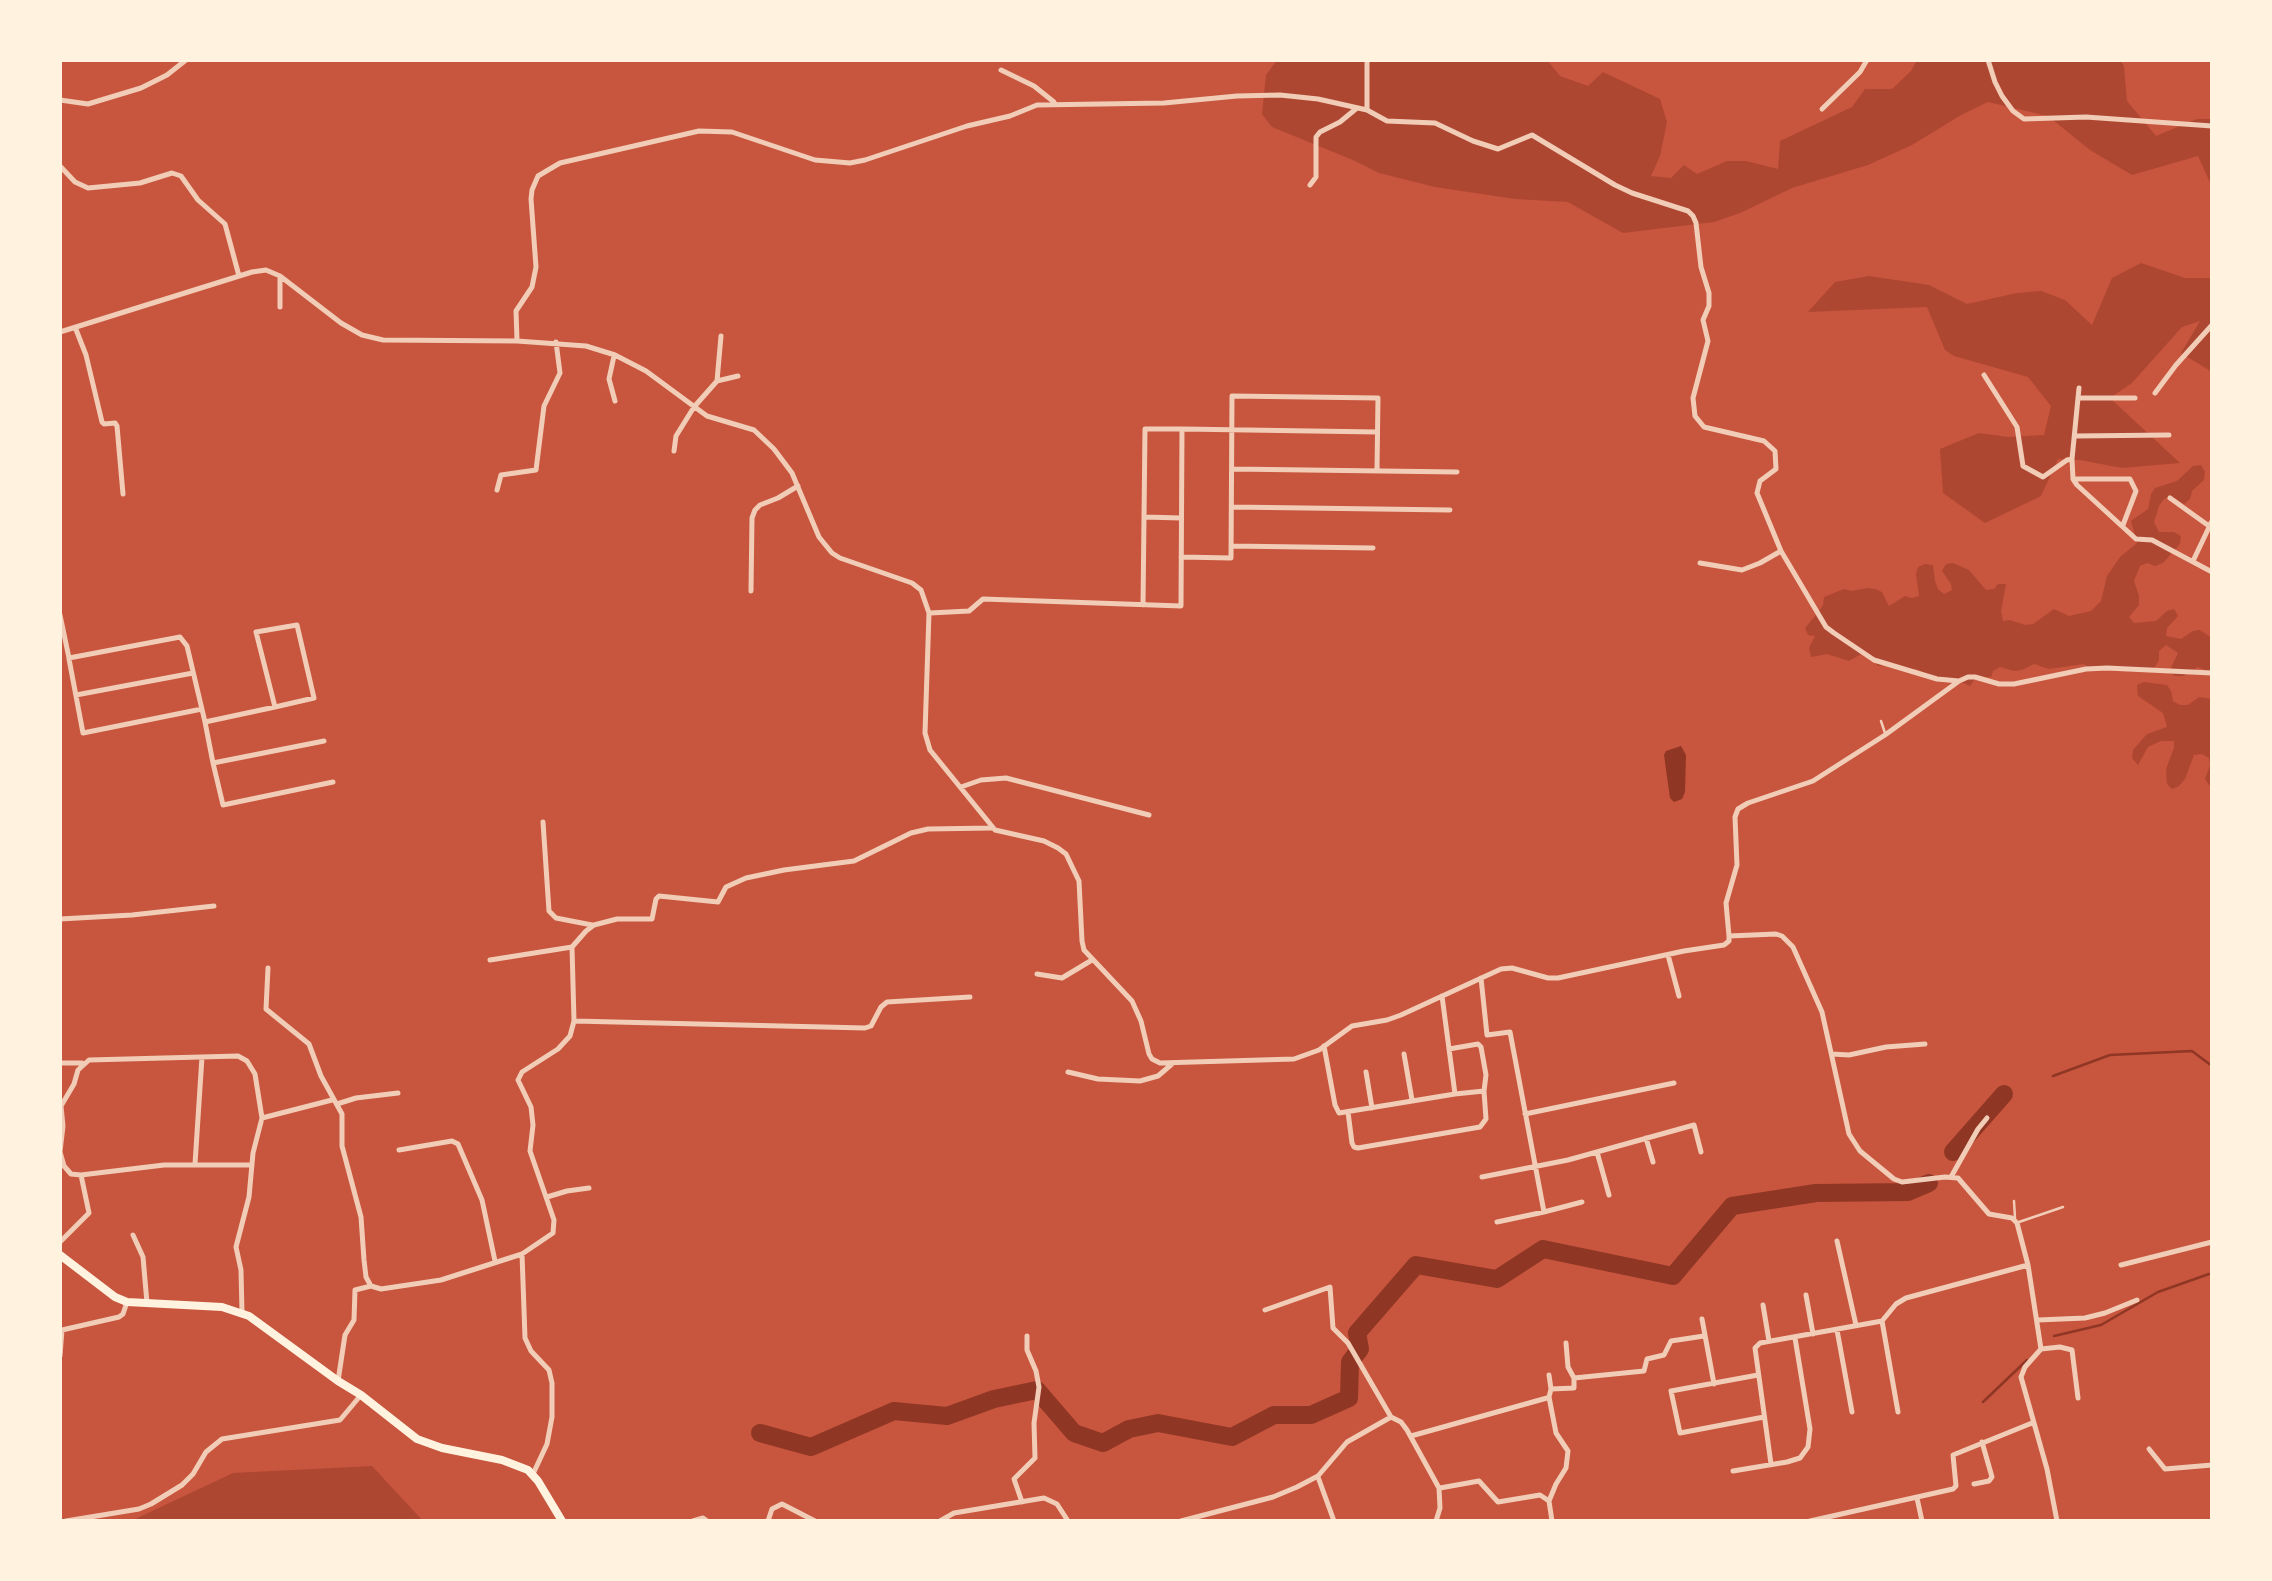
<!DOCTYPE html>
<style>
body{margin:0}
#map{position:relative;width:2272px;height:1581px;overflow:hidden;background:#c8553d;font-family:"PT Sans",sans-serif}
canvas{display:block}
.frame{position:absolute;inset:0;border:62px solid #fff3e0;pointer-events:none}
</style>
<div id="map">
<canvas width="2272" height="1581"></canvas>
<div class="frame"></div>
</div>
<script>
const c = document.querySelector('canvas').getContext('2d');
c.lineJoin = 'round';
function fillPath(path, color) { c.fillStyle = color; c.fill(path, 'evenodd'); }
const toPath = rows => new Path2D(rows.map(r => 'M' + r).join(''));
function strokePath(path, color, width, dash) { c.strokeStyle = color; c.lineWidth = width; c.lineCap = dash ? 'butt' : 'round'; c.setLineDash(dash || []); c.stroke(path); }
const green = toPath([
 [1277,60,1352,60,1355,62,1361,60,1547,60,1560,76,1588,86,1603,72,1660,99,1667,122,1660,156,1651,176,1671,178,1684,165,1697,174,1727,161,1746,161,1778,169,1780,141,1852,107,1865,89,1892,89,1911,71,1917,60,2120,60,2124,66,2127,101,2156,136,2197,119,2212,119,2212,187,2198,156,2132,175,2090,150,2048,116,1988,102,1961,115,1912,145,1868,165,1792,188,1740,213,1714,222,1623,233,1568,202,1515,199,1435,187,1379,173,1353,160,1272,127,1262,114,1266,75],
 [2141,263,2185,278,2212,278,2212,372,2181,353,2200,321,2182,327,2132,383,2110,398,2180,463,2122,468,2080,460,2058,459,2041,496,1985,523,1943,493,1940,449,1979,433,2008,437,2044,435,2051,406,2028,377,1954,356,1945,350,1927,307,1808,312,1835,282,1869,276,1929,285,1967,304,2017,293,2041,291,2065,300,2092,325,2112,278],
 [2201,465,2205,472,2204,480,2192,491,2190,499,2184,504,2171,496,2164,499,2159,506,2154,522,2159,532,2174,532,2181,536,2180,544,2163,563,2155,566,2147,563,2140,566,2134,581,2139,596,2139,605,2129,617,2134,623,2156,621,2167,611,2174,609,2178,616,2167,628,2166,636,2181,639,2193,631,2200,630,2212,638,2212,673,2198,667,2183,676,2175,676,2169,672,2178,653,2166,645,2159,651,2159,660,2155,667,2147,669,2089,667,2083,664,2049,669,2034,664,2022,670,2014,671,2000,667,1993,671,1991,677,1976,677,1970,686,1961,682,1937,679,1916,669,1908,670,1886,665,1878,666,1870,655,1863,653,1849,661,1827,654,1811,657,1809,648,1815,636,1808,635,1805,628,1819,611,1823,605,1824,597,1844,589,1852,591,1867,588,1875,589,1882,592,1889,606,1905,596,1912,598,1919,596,1916,574,1918,567,1925,564,1933,565,1935,581,1938,589,1944,594,1952,590,1951,584,1942,571,1946,564,1953,563,1969,570,1986,590,1994,589,1998,584,2006,584,2001,611,2003,621,2010,620,2025,625,2033,624,2054,609,2069,616,2091,611,2101,601,2107,576,2120,557,2137,543,2131,521,2148,509,2151,494,2155,488,2177,481,2193,466],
 [2144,682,2167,685,2171,691,2173,701,2180,705,2188,705,2199,697,2212,699,2212,789,2205,779,2210,765,2209,758,2202,754,2194,755,2185,779,2179,786,2172,789,2167,784,2166,769,2174,748,2174,741,2161,741,2148,747,2138,765,2132,758,2133,750,2147,734,2167,727,2163,713,2138,696,2137,685],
 [372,1466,423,1521,131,1521,233,1473]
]);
const water = toPath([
 [1681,746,1686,755,1685,792,1682,799,1674,802,1670,798,1664,755,1666,751]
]);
const stream = toPath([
 [2053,1076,2110,1055,2192,1051,2212,1066],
 [2054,1336,2101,1325,2158,1292,2209,1274],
 [1983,1402,2027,1360]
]);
const river = toPath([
 [1953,1152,2004,1094],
 [760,1433,811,1447,894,1411,947,1416,994,1399,1037,1390,1074,1433,1103,1443,1129,1429,1158,1423,1232,1437,1274,1415,1311,1415,1349,1398,1350,1362,1360,1349,1357,1333,1416,1265,1497,1279,1543,1249,1673,1276,1732,1206,1816,1193,1908,1192,1929,1183]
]);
const service = toPath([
 [1881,721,1885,733],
 [2014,1201,2015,1218],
 [2019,1222,2063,1207]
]);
const minor = toPath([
 [1988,60,1995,82,2002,96,2013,111,2024,119,2086,117,2212,126],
 [1001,70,1034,86,1054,102],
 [60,100,88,104,141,88,167,75,186,60],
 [1822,109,1860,72,1867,60],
 [1367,110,1367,60],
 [60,166,75,182,88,188,140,183,172,173,181,176,198,200,225,224,239,276],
 [1310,185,1316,177,1316,137,1320,132,1340,122,1357,108],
 [280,276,280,307],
 [75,327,86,355,102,422,104,424,115,423,117,426,123,494],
 [60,332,252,272,266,270,280,276,341,323,362,335,383,340,517,341,586,346,615,355,646,371,707,416,754,430,774,449,792,473,819,537,832,553,840,558,912,583,921,590,929,613,925,733,930,750,995,830,1044,841,1058,848,1066,854,1079,881,1082,941,1084,950,1132,1001,1141,1021,1149,1054,1152,1059,1160,1063,1294,1059,1319,1050,1352,1026,1387,1020,1401,1015,1501,969,1512,968,1548,978,1558,978,1684,951,1724,945,1729,941,1729,936,1726,903,1737,865,1735,817,1738,809,1748,803,1813,781,1885,735,1959,681],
 [517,340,516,311,532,287,536,267,531,199,532,190,538,176,560,163,699,131,732,132,815,160,850,163,865,160,967,126,1010,116,1037,105,1164,103,1237,96,1280,95,1318,99,1367,110,1387,121,1435,123,1473,141,1498,149,1532,135,1615,185,1632,193,1688,211,1693,216,1696,223,1701,267,1709,293,1709,306,1703,320,1708,341,1693,398,1695,416,1704,427,1764,441,1775,451,1776,469,1760,481,1757,493,1781,551,1826,627,1834,633,1874,660,1937,679,1959,681,1968,677,1975,677,1999,684,2014,684,2086,669,2107,668,2212,673],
 [614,356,609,379,615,401],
 [1984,375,2017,427,2023,466,2043,477,2067,460,2072,459],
 [717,381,721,336],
 [2079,388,2072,459,2073,479,2077,485,2136,539,2152,540,2212,572],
 [2155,393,2176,365,2212,325],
 [2078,398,2135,398],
 [2075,436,2169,435],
 [674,451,676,436,694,407,717,381,738,376],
 [1232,469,1457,472],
 [2073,479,2130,479,2136,491,2123,525],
 [497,490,501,475,536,470,544,406,560,373,556,342],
 [2170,498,2209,526],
 [1232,507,1450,510],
 [1144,517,1181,518],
 [1231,546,1373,548],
 [1181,557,1231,558,1232,396,1378,398,1377,470],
 [2193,561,2212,521],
 [1700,563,1742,570,1760,563,1781,551],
 [751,591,752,518,755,510,760,505,778,498,798,486],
 [1143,605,1145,429,1182,429],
 [930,613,969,611,983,599,1181,606,1182,429,1377,432],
 [60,615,69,658,180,637,187,646,205,722,275,707,314,698,297,625,256,632,275,707],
 [69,659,83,733,202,709],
 [76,695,193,673],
 [205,722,213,763,324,741],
 [213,763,223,805,333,782],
 [961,787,981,780,1006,778,1149,815],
 [543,822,549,911,556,918,592,925],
 [60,919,132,915,214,906],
 [1729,936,1776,934,1782,936,1793,947,1822,1012,1849,1134,1860,1151,1894,1179,1902,1182,1945,1177,1958,1178,1989,1214,2012,1218,2017,1223,2028,1265,2041,1349,2025,1367,2021,1377,2047,1469,2057,1521],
 [1668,955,1679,996],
 [490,960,572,947],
 [268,968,266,1009,309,1044,321,1076,342,1114,342,1146,361,1217,364,1260,366,1277,371,1286,381,1289,441,1280,522,1254,553,1233,554,1220,530,1151,533,1125,531,1107,518,1080,522,1072,558,1049,570,1036,574,1021,572,947,586,931,594,925,617,919,652,919,656,899,659,896,718,902,726,887,746,878,784,870,854,861,911,833,928,829,992,828],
 [1037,974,1062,978,1092,960],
 [1481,978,1487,1035,1510,1032,1544,1212],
 [574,1021,865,1028,871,1026,881,1007,887,1002,970,997],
 [1324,1046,1335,1105,1339,1113,1455,1094,1442,996],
 [1404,1054,1412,1100],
 [1832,1054,1849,1055,1886,1047,1925,1044],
 [60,1063,82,1063],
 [1068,1072,1098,1079,1140,1081,1158,1076,1172,1064],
 [1366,1072,1372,1108],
 [1455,1094,1484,1091],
 [337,1104,356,1098,398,1093],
 [1348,1112,1352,1143,1354,1147,1358,1148,1480,1127,1486,1119,1484,1091,1486,1075,1481,1047,1478,1044,1449,1049],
 [1525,1114,1674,1083],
 [262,1118,332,1100],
 [1646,1138,1653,1162],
 [399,1150,452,1141,458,1144,482,1200,495,1261],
 [1597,1152,1609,1195],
 [195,1164,202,1057],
 [1482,1177,1568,1160,1694,1125,1701,1152],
 [1951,1177,1978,1129,1987,1118],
 [547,1197,567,1191,589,1188],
 [1497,1222,1544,1212,1582,1202],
 [133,1235,143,1257,147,1303],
 [1837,1241,1856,1325],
 [60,1242,89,1213,81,1175],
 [522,1254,525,1338,531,1351,549,1370,552,1383,552,1417,547,1444,533,1474],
 [2121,1265,2212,1242],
 [1806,1295,1813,1334],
 [1763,1305,1769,1341],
 [1265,1310,1330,1287,1333,1328,1348,1343,1391,1417],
 [242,1312,241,1270,236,1247,249,1197,253,1153,262,1118,255,1074,247,1061,238,1056,89,1060,78,1070,74,1084,61,1106,63,1126,60,1152,64,1166,71,1174,81,1175,164,1165,252,1165],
 [1702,1319,1714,1384],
 [2038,1320,2085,1318,2105,1313,2137,1300],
 [1882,1321,1898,1412],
 [1837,1330,1852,1412],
 [2041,1349,2060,1347,2072,1350,2078,1398],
 [60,1356,62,1330,119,1317,123,1314,127,1302],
 [1549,1375,1551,1389,1549,1397,1556,1433,1568,1451,1566,1468,1556,1484,1549,1501,1552,1521],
 [1758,1375,1671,1391,1680,1433,1764,1417],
 [1574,1378,1644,1371,1647,1359,1664,1355,1671,1341,1704,1336],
 [338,1381,345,1335,354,1320,355,1290,371,1286],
 [1551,1389,1574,1388,1574,1378,1568,1367,1566,1343],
 [1411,1436,1547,1398],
 [2149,1449,2165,1469,2212,1465],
 [1771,1464,1755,1348,1760,1343,1882,1321,1896,1304,1906,1298,2028,1265],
 [1733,1471,1787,1462,1800,1458,1808,1447,1810,1429,1795,1338],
 [1318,1477,1334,1521],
 [1974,1484,1989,1481,1992,1477,1982,1442],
 [1440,1488,1479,1481,1498,1502,1540,1495,1549,1501],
 [1917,1498,1922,1521],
 [1022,1502,1014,1479,1035,1458,1034,1423,1039,1387,1036,1371,1027,1350,1027,1336],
 [66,1521,139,1509,151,1504,182,1485,193,1474,206,1452,222,1439,340,1420,361,1395],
 [693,1521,703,1518,707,1521],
 [768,1521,772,1509,782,1504,815,1521],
 [940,1521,954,1513,1044,1498,1057,1504,1068,1521],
 [1181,1521,1273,1497,1297,1487,1318,1476,1347,1442,1391,1417,1401,1422,1407,1430,1439,1488,1440,1508,1436,1521],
 [1810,1521,1953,1489,1956,1486,1953,1455,2032,1423]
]);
const secondary = toPath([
 [60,1255,115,1297,127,1302,222,1307,249,1316,338,1381,361,1395,417,1439,442,1448,502,1460,528,1470,538,1481,562,1521]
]);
fillPath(green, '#ae4732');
fillPath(water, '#8f3625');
strokePath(stream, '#8f3625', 2.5);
strokePath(river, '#8f3625', 18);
strokePath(service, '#f1ccb7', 2.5);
strokePath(minor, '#f1ccb7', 5);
strokePath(secondary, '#fff3e0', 8);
</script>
